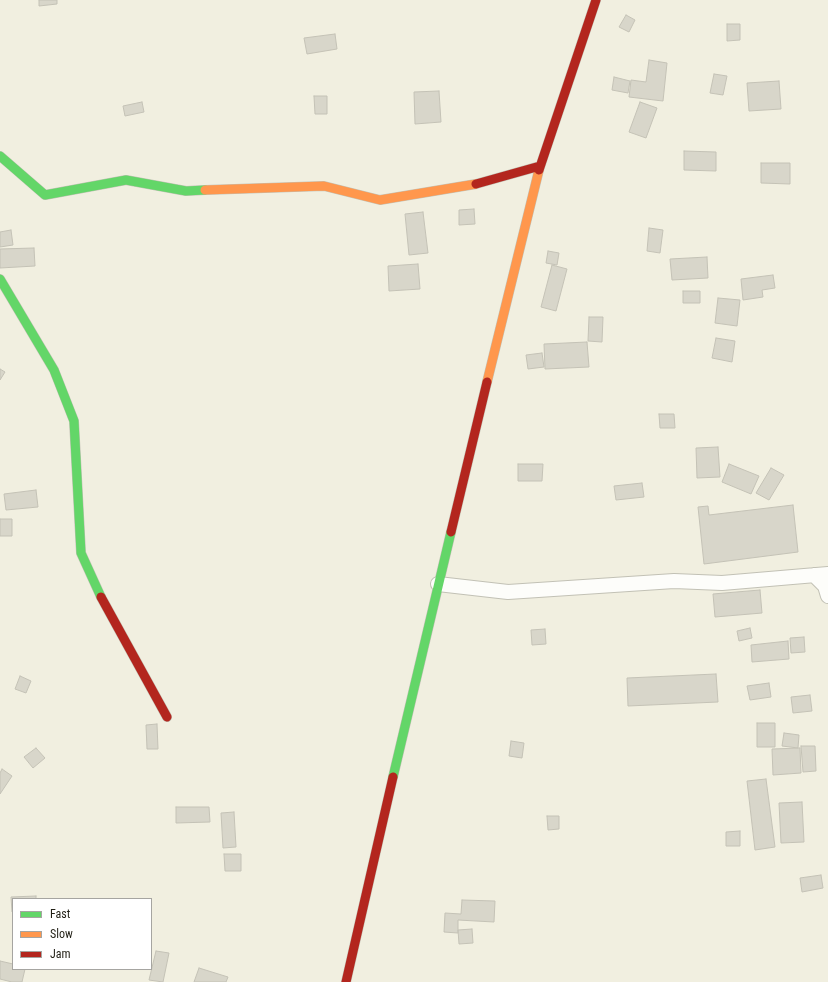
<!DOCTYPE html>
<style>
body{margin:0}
#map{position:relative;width:828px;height:982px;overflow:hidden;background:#f1efe0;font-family:"Roboto Condensed",sans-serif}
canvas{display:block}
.legend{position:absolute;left:12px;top:898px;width:140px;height:72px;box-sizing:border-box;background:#fff;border:1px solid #a6a5a1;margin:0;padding:5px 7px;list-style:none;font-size:12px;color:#211f15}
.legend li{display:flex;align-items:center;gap:8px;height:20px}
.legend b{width:20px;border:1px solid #a6a5a1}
</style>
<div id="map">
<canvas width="828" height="982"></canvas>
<ul class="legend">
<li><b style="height:5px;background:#63d668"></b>Fast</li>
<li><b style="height:5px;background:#ff974d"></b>Slow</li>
<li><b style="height:5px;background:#b3261e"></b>Jam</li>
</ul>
</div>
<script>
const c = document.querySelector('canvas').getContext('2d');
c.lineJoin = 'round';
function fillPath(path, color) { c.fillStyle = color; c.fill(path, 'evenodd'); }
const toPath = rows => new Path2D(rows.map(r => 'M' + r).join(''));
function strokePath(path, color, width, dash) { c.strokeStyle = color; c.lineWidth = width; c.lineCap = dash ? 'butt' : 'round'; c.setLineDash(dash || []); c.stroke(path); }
const building = toPath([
 [39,0,57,0,57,4,39,6,39,0],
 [626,15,635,20,629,32,619,27,626,15],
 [727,24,740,24,740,40,727,41,727,24],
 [335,34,337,49,307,54,304,38,335,34],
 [649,60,667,63,663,101,629,97,631,80,646,82,649,60],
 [714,74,727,76,723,95,710,93,714,74],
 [614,77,630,81,628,93,612,90,614,77],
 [779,81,781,109,749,111,747,83,779,81],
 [439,91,441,122,415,124,414,92,439,91],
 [314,96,327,96,327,114,315,114,314,96],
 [142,102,144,112,125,116,123,106,142,102],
 [640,102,657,108,646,138,629,132,640,102],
 [684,151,716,152,716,171,684,170,684,151],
 [761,163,790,163,790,184,761,183,761,163],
 [474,209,475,224,459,225,459,210,474,209],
 [423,212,428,253,409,255,405,214,423,212],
 [649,228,663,230,660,253,647,251,649,228],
 [11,230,13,245,0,247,0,232,11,230],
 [34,248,35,266,0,268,0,249,34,248],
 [548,251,559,253,557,265,546,263,548,251],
 [707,257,708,278,672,280,670,259,707,257],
 [418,264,420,289,389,291,388,266,418,264],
 [552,265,567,269,556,311,541,307,552,265],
 [773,275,775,288,762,290,763,297,743,300,741,279,773,275],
 [683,291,700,291,700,303,683,303,683,291],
 [718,298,740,300,737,326,715,323,718,298],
 [589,317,603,317,602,342,588,341,589,317],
 [716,338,735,341,732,362,712,358,716,338],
 [587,342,589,367,545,369,544,344,587,342],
 [542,353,544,367,528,369,526,355,542,353],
 [0,369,5,372,0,380,0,369],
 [659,414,674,414,675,428,660,428,659,414],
 [718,447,720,477,697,478,696,448,718,447],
 [518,464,543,464,542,481,518,481,518,464],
 [729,464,759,476,751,494,722,482,729,464],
 [771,468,784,475,769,500,756,493,771,468],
 [642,483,644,497,616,500,614,486,642,483],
 [36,490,38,507,6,510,4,494,36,490],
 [793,505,798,552,704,564,698,507,708,506,709,515,793,505],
 [0,519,12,519,12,536,0,536,0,519],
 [760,590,762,613,715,617,713,594,760,590],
 [750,628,752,638,739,641,737,631,750,628],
 [545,629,546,644,532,645,531,630,545,629],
 [804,637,805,652,791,653,790,638,804,637],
 [788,641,789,659,752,662,751,645,788,641],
 [716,674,718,702,628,706,627,678,716,674],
 [20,676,31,681,26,693,15,689,20,676],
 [769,683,771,697,750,700,747,686,769,683],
 [810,695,812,711,793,713,791,697,810,695],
 [757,723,775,723,775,747,757,747,757,723],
 [157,724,158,749,147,749,146,725,157,724],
 [784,733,799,735,798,748,782,746,784,733],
 [511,741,524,743,522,758,509,756,511,741],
 [801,746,815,746,816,771,803,772,801,746],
 [36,748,45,758,33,768,24,757,36,748],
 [800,748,801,773,773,775,772,749,800,748],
 [2,769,12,776,0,794,0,773,2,769],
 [766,779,775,847,755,850,747,781,766,779],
 [802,802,804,842,781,843,779,803,802,802],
 [176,807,209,807,210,822,176,823,176,807],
 [234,812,236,847,223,848,221,813,234,812],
 [547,816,559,816,559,829,548,830,547,816],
 [740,831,740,846,726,846,726,832,740,831],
 [224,854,241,854,241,871,225,871,224,854],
 [821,875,823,888,802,892,800,878,821,875],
 [36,896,36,899,13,899,13,912,12,912,11,897,36,896],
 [462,900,495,901,494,922,458,920,458,933,444,932,445,913,461,914,462,900],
 [472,929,473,943,459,944,458,930,472,929],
 [156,951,169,953,163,982,149,980,156,951],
 [0,961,13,964,13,969,25,969,22,982,12,982,0,979,0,961],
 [199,968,228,977,226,982,194,982,199,968]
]);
const street = toPath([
 [814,575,825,586,828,596],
 [438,584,508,592,674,581,722,583,828,574]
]);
const fast = toPath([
 [0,156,45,195,126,180,186,191,205,190],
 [0,279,54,370,74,421,81,553,101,597],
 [393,777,451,532]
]);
const slow = toPath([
 [205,190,324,186,380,200,476,184],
 [487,382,539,170]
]);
const jam = toPath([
 [539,170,596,0],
 [476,184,540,166],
 [451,532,487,382],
 [101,597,167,717],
 [346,982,393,777]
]);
fillPath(building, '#d8d6ca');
strokePath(building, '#c4c2b6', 1);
strokePath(street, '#c2c1b5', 16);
strokePath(fast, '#c2c1b5', 10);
strokePath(slow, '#c2c1b5', 10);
strokePath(jam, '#c2c1b5', 10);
strokePath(street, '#fdfdfa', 14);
strokePath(fast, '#63d668', 9);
strokePath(slow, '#ff974d', 9);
strokePath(jam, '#b3261e', 9);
</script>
